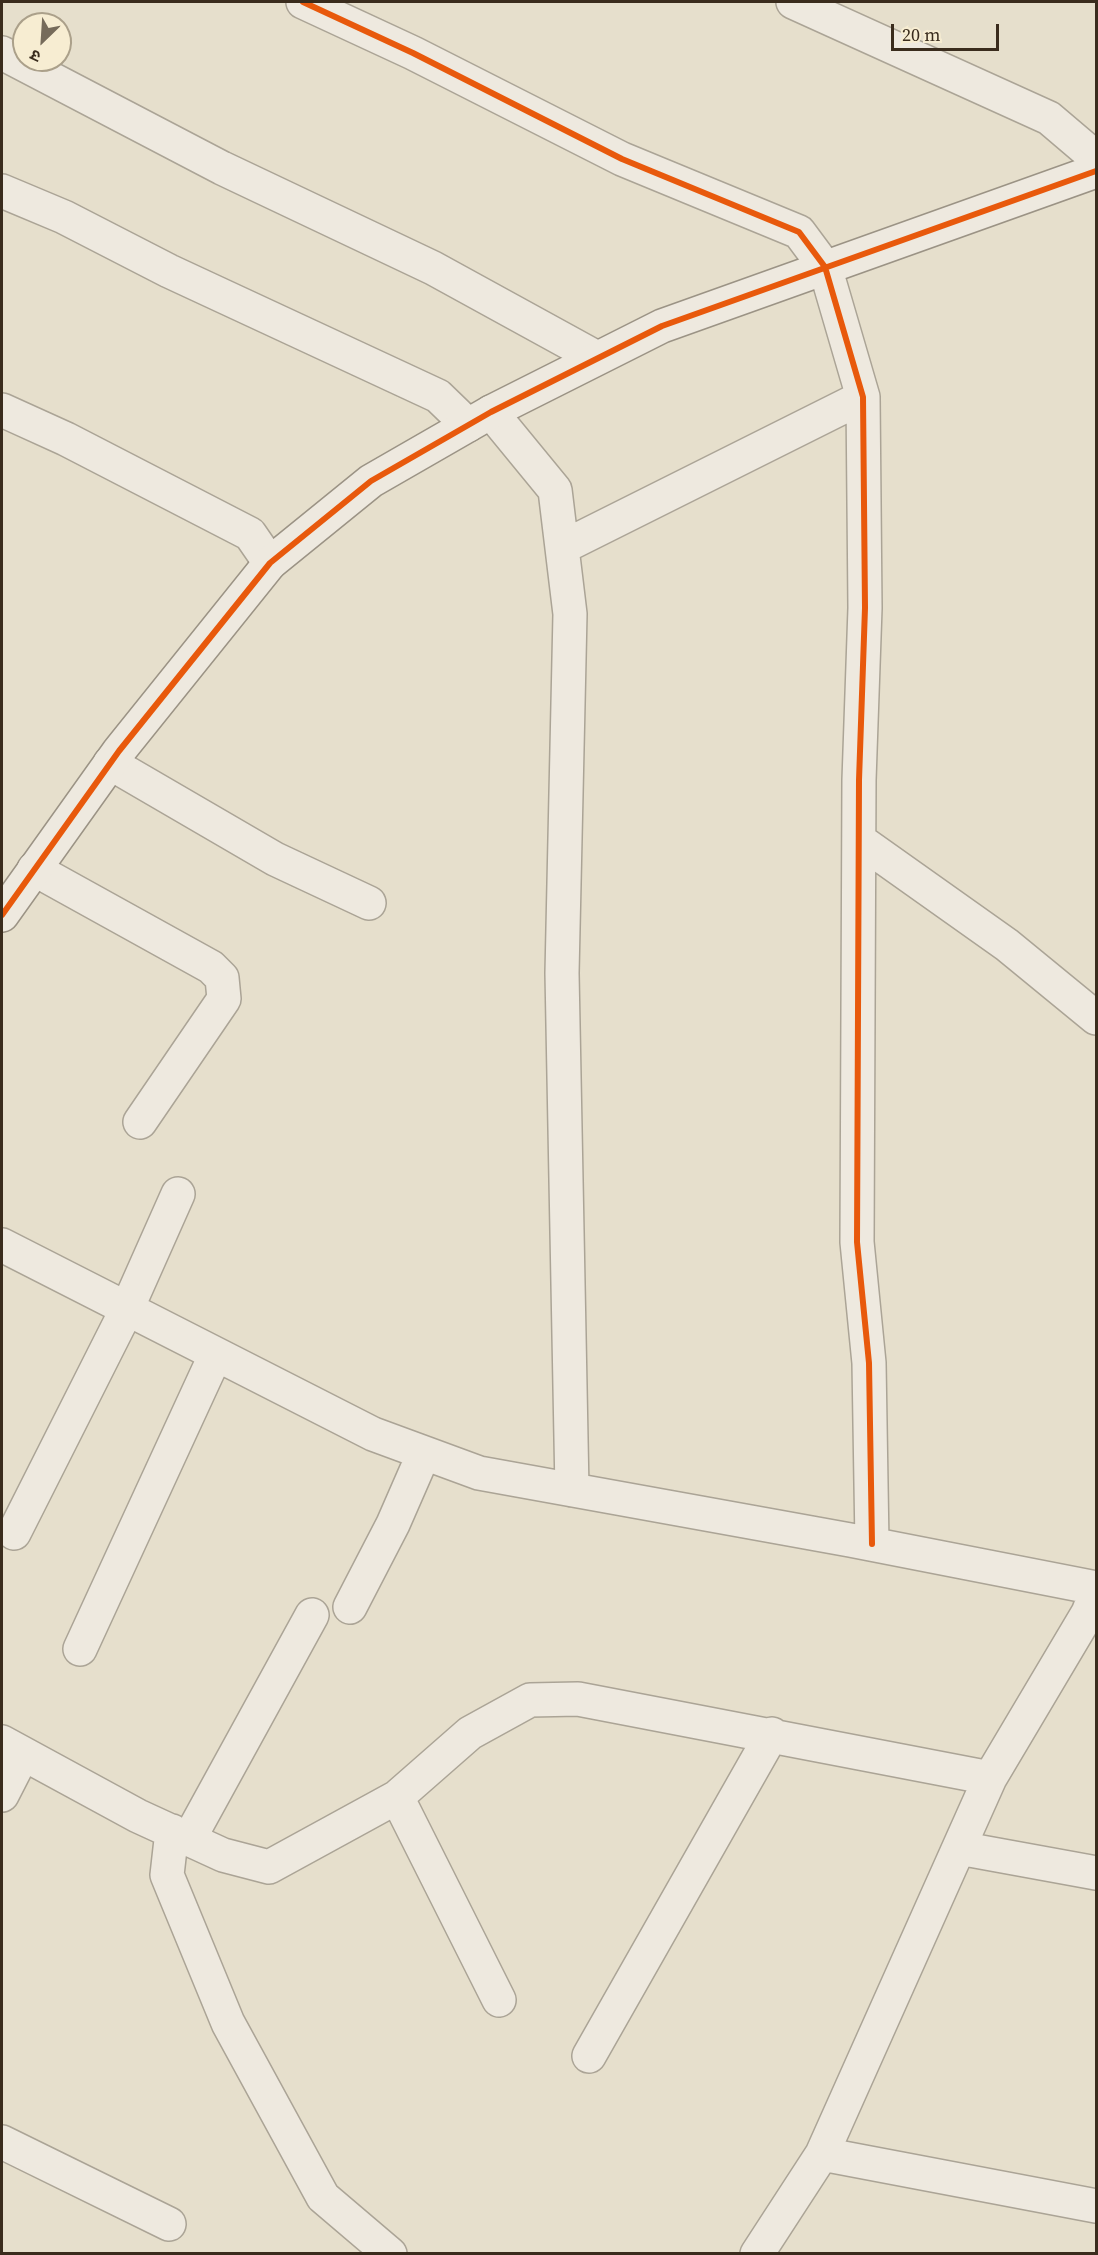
<!DOCTYPE html>
<meta charset="utf-8">
<style>
body{margin:0}
#map{position:relative;width:1098px;height:2255px;overflow:hidden;background:#e6dfcc;font-family:"Source Serif 4","Noto Sans Devanagari",serif}
canvas{display:block}
.frame{position:absolute;inset:0;border:3px solid #3a2c1d;pointer-events:none}
.north{position:absolute;left:12px;top:12px;width:60px;height:60px;box-sizing:border-box;background:#f7edd2;border:2px solid #aba08a;border-radius:50%;rotate:205deg;font-size:16px;font-weight:700;line-height:24px;text-align:center;color:#3a2c1d}
.north::after{content:'';display:block;margin:auto;width:21px;height:27px;background:#766b5a;clip-path:polygon(50% 0,100% 100%,50% 72%,0 100%)}
.scale{position:absolute;left:891px;top:24px;width:108px;height:27px;box-sizing:border-box;border:3px solid #3a2c1d;border-top:0;padding-left:8px;font-size:18px;line-height:21px;white-space:nowrap;color:#3a2c1d;-webkit-text-stroke:4px #f7edd2;paint-order:stroke}
</style>
<div id="map">
<canvas width="1098" height="2255"></canvas>
<div class="frame"></div>
<div class="north">उ</div>
<div class="scale">20 m</div>
</div>
<script>
const c = document.querySelector('canvas').getContext('2d');
c.lineJoin = 'round';
const toPath = rows => new Path2D(rows.map(r => 'M' + r).join(''));
function strokePath(path, color, width, dash) { c.strokeStyle = color; c.lineWidth = width; c.lineCap = dash ? 'butt' : 'round'; c.setLineDash(dash || []); c.stroke(path); }
const street = toPath([
 [303,2,413,53,622,159,799,232,825,267,863,397,865,608,859,780,857,1242,869,1363,872,1544],
 [793,2,1049,118,1096,158],
 [2,53,222,168,433,268,597,358],
 [2,191,64,217,169,271,438,396,468,425],
 [2,410,66,439,250,534,270,563],
 [491,412,555,490,570,614,562,973,572,1490],
 [563,547,863,397],
 [110,763,275,859,369,903],
 [859,840,1007,945,1096,1018],
 [34,869,211,967,222,978,224,999,140,1122],
 [2,1245,373,1434,479,1473,850,1540,1096,1588],
 [14,1533,126,1311,178,1194],
 [350,1607,393,1524,424,1453],
 [80,1649,215,1356],
 [2,1742,138,1816,223,1855,269,1867,397,1797,470,1733,530,1700,578,1699,990,1778],
 [2,1795,23,1754],
 [397,1797,499,2000],
 [172,1831,167,1875,228,2023,323,2197,390,2254],
 [189,1839,312,1615],
 [959,1848,1096,1873],
 [589,2056,772,1734],
 [2,2142,169,2224],
 [822,2154,1096,2206],
 [757,2254,822,2154,990,1778,1088,1613,1096,1592]
]);
const secondary = toPath([
 [2,915,119,751,270,563,371,481,491,412,662,326,1096,171]
]);
const cycleway = toPath([
 [303,2,413,53,622,159,799,232,825,267,863,397,865,608,859,780,857,1242,869,1363,872,1544],
 [2,915,119,751,270,563,371,481,491,412,662,326,1096,171]
]);
strokePath(street, '#aba496', 36);
strokePath(secondary, '#9b9385', 36);
strokePath(street, '#eee9df', 33);
strokePath(secondary, '#eee9df', 33);
strokePath(cycleway, '#e8590c', 6);
</script>
